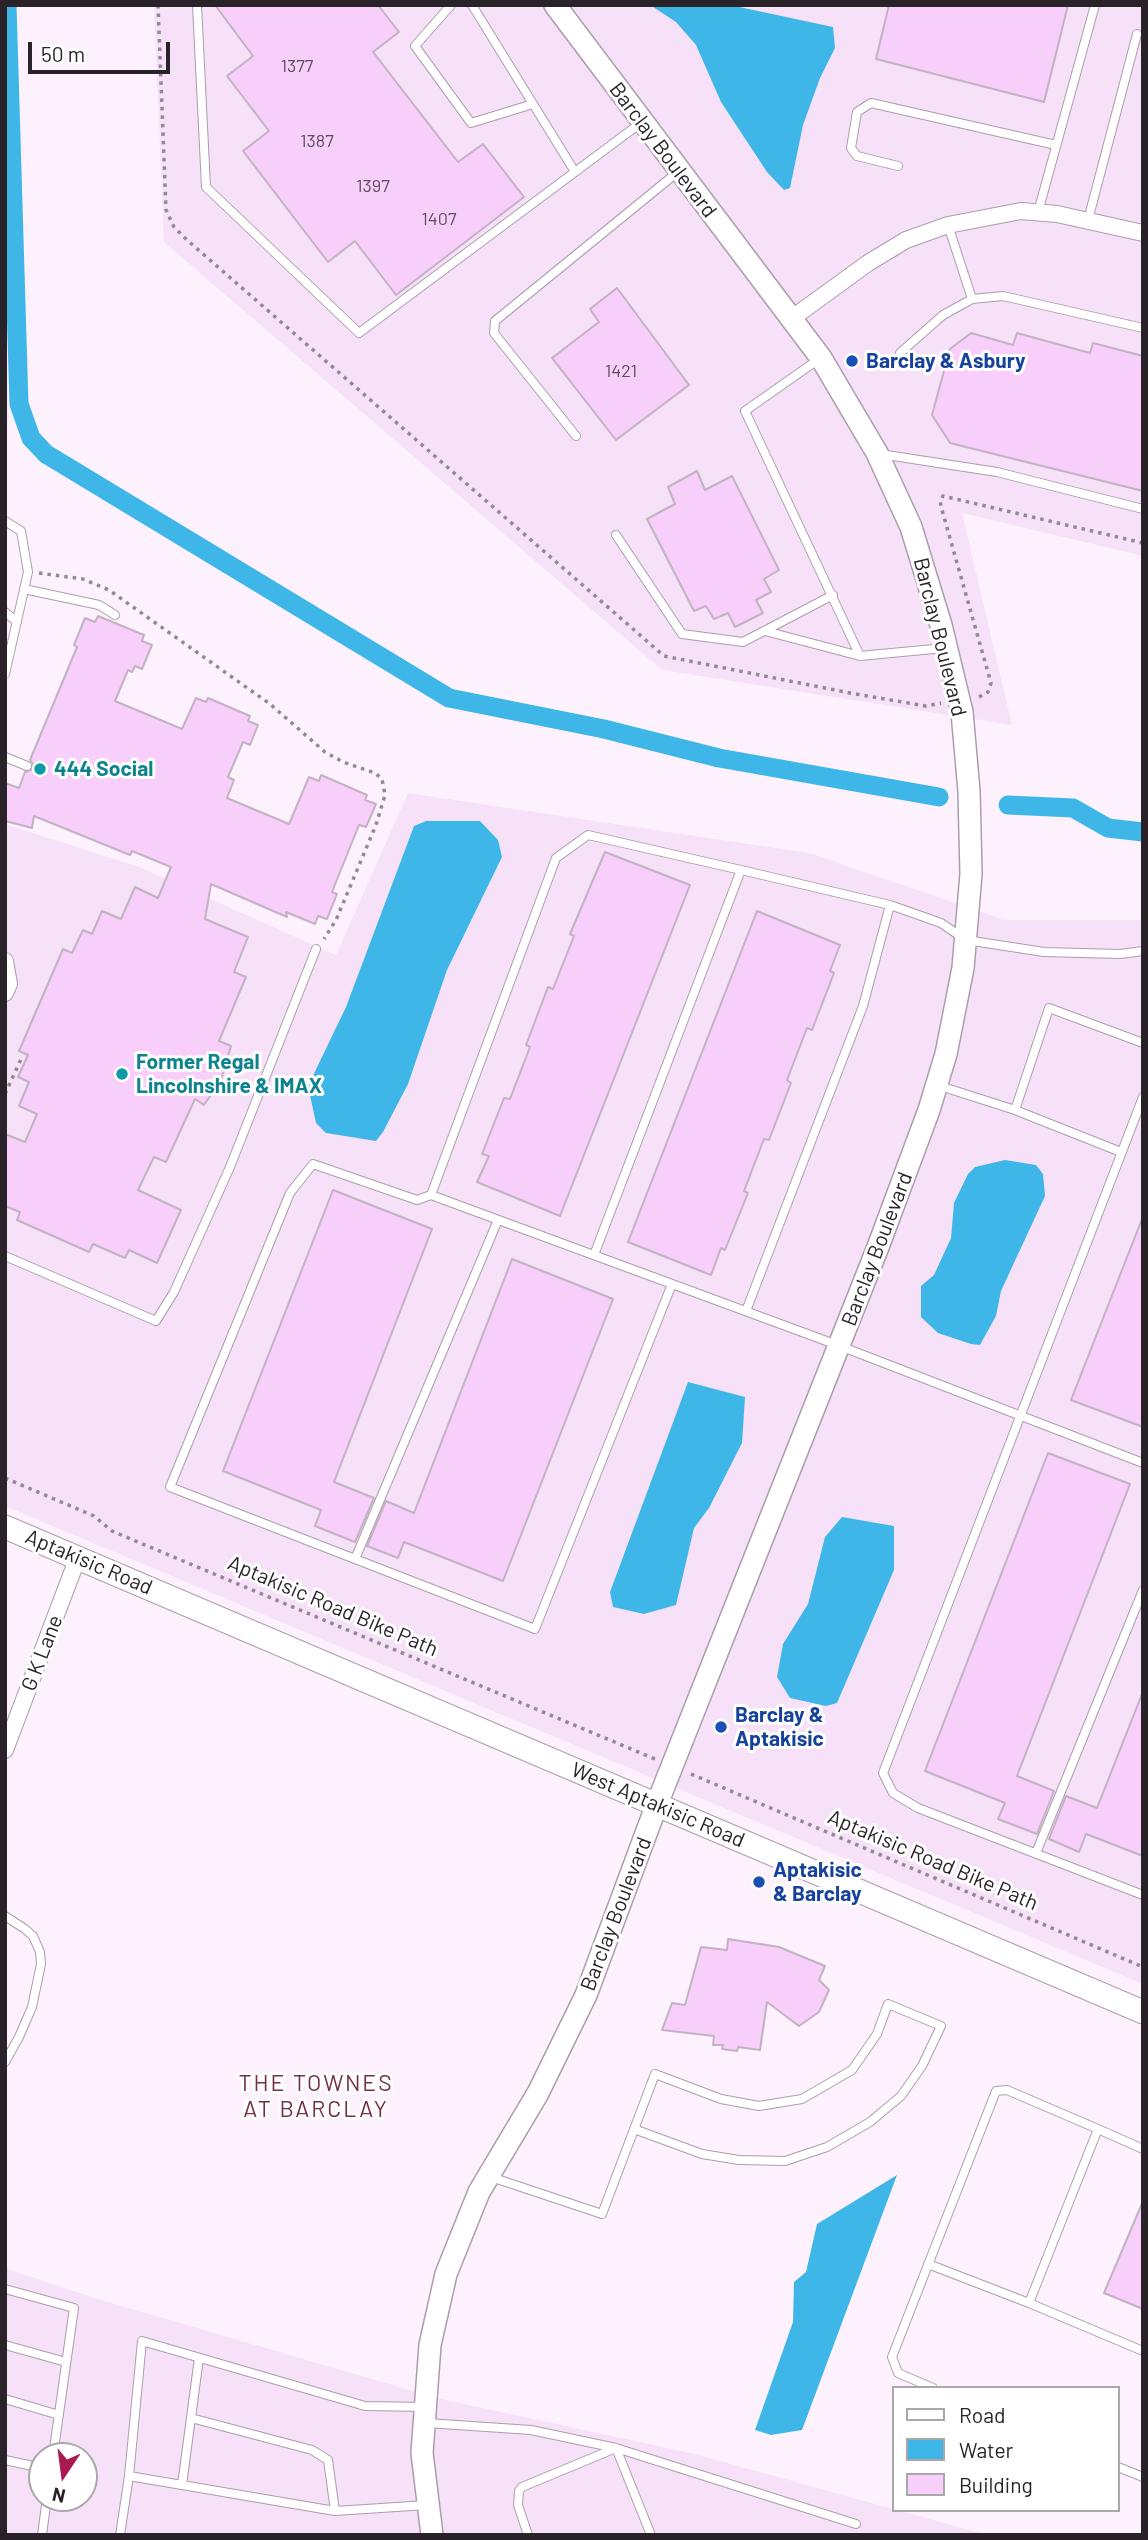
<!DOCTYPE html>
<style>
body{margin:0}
#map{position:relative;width:1148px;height:2540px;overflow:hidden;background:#fef1fe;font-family:Barlow,sans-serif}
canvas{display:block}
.frame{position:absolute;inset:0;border:7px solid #292329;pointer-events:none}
.legend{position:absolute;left:892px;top:2386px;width:228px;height:126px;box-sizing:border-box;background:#fff;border:2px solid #a9a7a9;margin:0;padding:9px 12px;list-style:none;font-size:21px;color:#292329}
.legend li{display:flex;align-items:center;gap:14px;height:35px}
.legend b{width:35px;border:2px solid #a9a7a9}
.north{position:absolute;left:28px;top:2442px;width:70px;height:70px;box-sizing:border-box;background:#fff;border:2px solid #a9a7a9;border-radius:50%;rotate:193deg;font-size:19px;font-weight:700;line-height:28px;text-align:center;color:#292329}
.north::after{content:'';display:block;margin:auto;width:24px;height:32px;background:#aa1951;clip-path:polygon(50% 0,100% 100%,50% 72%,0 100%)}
.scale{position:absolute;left:28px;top:42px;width:142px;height:32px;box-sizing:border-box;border:4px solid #292329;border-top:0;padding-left:9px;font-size:21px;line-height:24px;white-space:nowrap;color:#292329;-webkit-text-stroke:5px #fff;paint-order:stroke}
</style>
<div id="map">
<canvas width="1148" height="2540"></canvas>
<div class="frame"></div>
<ul class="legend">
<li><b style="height:9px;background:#fff"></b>Road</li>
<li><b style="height:19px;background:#3eb7e8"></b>Water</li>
<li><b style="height:19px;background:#f8cefb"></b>Building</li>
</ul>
<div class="north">N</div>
<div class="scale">50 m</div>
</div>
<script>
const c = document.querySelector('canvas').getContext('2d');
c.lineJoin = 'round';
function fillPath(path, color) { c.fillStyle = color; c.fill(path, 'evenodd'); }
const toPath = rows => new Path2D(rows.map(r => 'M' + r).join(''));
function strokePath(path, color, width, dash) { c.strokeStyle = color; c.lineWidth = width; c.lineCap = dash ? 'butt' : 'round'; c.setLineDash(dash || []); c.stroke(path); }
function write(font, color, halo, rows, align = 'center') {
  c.font = font + ' Barlow,sans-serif'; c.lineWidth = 6; c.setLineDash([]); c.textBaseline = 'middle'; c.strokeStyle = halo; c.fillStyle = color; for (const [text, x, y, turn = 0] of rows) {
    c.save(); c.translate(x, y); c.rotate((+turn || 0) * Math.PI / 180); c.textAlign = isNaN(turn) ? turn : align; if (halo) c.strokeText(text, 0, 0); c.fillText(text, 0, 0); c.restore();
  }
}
const built = toPath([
 [154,5,1143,5,1143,556,962,513,1012,725,662,670,164,242],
 [408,793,809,853,1005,920,1143,920,1143,1984,5,1506,5,824,139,867,336,955],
 [5,2268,98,2299,437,2398,695,2454,987,2535,5,2535],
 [42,2456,84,2456,84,2498,42,2498]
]);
const water = toPath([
 [650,5,730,5,833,27,835,48,820,78,803,125,790,188,784,190,767,172,721,102,696,45,676,22],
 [426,821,480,821,498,840,502,857,447,970,408,1084,383,1132,376,1141,326,1133,316,1123,308,1086,346,1007,414,826],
 [1005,1160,1036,1165,1043,1174,1045,1196,1001,1291,996,1316,980,1345,971,1344,938,1333,921,1317,921,1286,934,1275,951,1238,954,1203,968,1174,975,1167],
 [688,1382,745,1397,742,1443,709,1508,694,1528,676,1605,644,1614,613,1607,610,1592],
 [842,1517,894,1526,894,1570,837,1703,826,1706,790,1698,777,1677,783,1644,808,1604,825,1537],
 [897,2175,802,2430,771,2435,755,2430,793,2322,794,2282,806,2272,817,2224]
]);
const canal = toPath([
 [7,5,19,404,31,438,46,454,449,698,604,729,719,758,939,797],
 [1008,805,1073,808,1108,828,1143,832]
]);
const building = toPath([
 [215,5,378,5,399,32,373,52,458,162,483,144,524,197,396,295,355,241,328,262,243,151,269,131,227,76,253,56,215,5],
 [889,5,1068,5,1044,102,876,59,889,5],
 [617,288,689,385,616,440,552,358,599,322,590,309,617,288],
 [971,333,1013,345,1017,333,1090,353,1093,343,1143,356,1143,491,950,443,932,415,950,349,971,333],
 [697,471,705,490,732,476,779,570,764,579,771,592,756,600,763,613,735,627,728,613,714,619,706,606,694,611,647,519,675,504,668,487,697,471],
 [98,616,144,635,142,641,152,645,142,669,135,666,132,672,128,670,115,701,182,729,196,698,206,702,208,698,250,716,248,721,258,725,250,745,243,742,228,777,234,780,227,798,289,824,309,777,319,781,321,775,367,795,365,800,376,804,366,827,359,825,332,892,337,894,327,919,318,916,315,924,286,912,287,917,211,884,205,919,248,937,234,972,246,977,219,1041,231,1046,221,1080,204,1105,195,1099,166,1162,154,1157,138,1190,181,1210,157,1263,129,1250,125,1258,93,1244,89,1252,17,1220,20,1212,5,1206,5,1134,25,1142,37,1114,19,1106,29,1082,18,1077,28,1055,19,1051,63,949,72,953,83,930,92,934,102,911,121,919,135,887,158,898,171,867,132,851,130,855,34,816,32,828,5,821,5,783,19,788,25,772,33,769,33,764,30,760,77,647,74,645,85,618,95,622,98,616],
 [605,852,690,885,560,1216,477,1182,489,1156,482,1154,504,1098,510,1099,530,1047,526,1045,548,987,553,989,574,936,570,934,605,852],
 [757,911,840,945,830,971,834,973,812,1030,807,1028,787,1080,791,1083,769,1140,764,1139,744,1191,748,1193,725,1250,721,1248,711,1275,628,1242,757,911],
 [333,1190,432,1229,334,1482,374,1498,355,1542,315,1526,321,1510,223,1471,333,1190],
 [1142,1219,1143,1219,1143,1427,1071,1400,1142,1219],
 [512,1259,613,1299,503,1581,404,1542,398,1558,367,1546,386,1501,414,1513,512,1259],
 [1048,1453,1130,1484,1017,1776,1054,1791,1037,1834,998,1819,1005,1803,925,1771,1048,1453],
 [1142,1694,1143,1856,1086,1834,1079,1852,1049,1839,1066,1796,1097,1808,1142,1694],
 [728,1939,779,1947,825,1966,819,1980,829,1990,819,2012,799,2026,767,2002,760,2050,738,2047,737,2051,722,2049,723,2045,713,2045,714,2036,662,2030,672,2003,685,2005,701,1947,727,1950,728,1939],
 [1143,2201,1143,2309,1104,2293,1143,2201]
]);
const path = toPath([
 [158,5,166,210,174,227,187,240,664,656,850,693,926,706,941,703],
 [39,573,83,579,109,590,270,704,325,752,343,762,375,773,382,779,385,795,376,825,336,920,324,939],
 [979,697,988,692,991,683,942,510,940,501,943,496,1143,543],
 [5,1094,22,1057],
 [5,1478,94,1516,112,1531,126,1537,655,1759],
 [691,1774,1143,1967]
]);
const service = toPath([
 [197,5,206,187,359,333,642,122],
 [451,5,415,46,471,123,533,104],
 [472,5,575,172],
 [898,166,857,156,851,148,857,112,871,103,1056,145],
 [1038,212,1095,5],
 [1088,220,1137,34],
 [948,225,972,299],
 [900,353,943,315,972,299,1003,296,1143,328],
 [819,359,745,411,860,656],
 [576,436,494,333,495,321,679,171],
 [880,454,997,472,1143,509],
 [5,521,21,531,28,572,5,674],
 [616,535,682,634,743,642,833,595],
 [24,589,99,605,115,615],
 [5,612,17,622],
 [765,631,860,656,944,648],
 [5,757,27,766],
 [937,1085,1015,1110,1049,1008,1143,1043],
 [1143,1097,883,1773,893,1793,918,1808,1143,1895],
 [1015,1110,1121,1152],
 [431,1195,556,858,588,835,741,870],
 [594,1255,741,870,890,905,941,923,966,940,1044,952,1120,954,1143,951],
 [5,1256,156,1321,174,1292,230,1167,316,949],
 [672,1284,535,1629,170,1487,290,1193,313,1164,417,1200,431,1195,840,1346,1143,1463],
 [746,1311,863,1006,890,905],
 [355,1559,498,1220],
 [1036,1853,1143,1590],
 [5,1916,25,1929,33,1936,40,1952,41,1964,32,2007,19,2037,5,2062],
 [491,2177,602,2214,655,2074,721,2099,759,2106,802,2099,852,2070,877,2034,888,2004,941,2026,922,2066,901,2096,870,2122,827,2147,785,2161,739,2160,702,2154,634,2129],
 [928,2264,1029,2303,1143,2351],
 [5,2289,74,2308,53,2456],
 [1029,2303,1098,2129,1143,2149],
 [5,2345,66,2362],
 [933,2388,898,2373,892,2357,996,2091,1007,2090,1098,2129],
 [5,2399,59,2415],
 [191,2418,312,2450,328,2460,335,2511],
 [427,2423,531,2430,616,2448,522,2487,519,2491,518,2505,528,2535],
 [616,2448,856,2524],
 [616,2448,651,2535],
 [5,2460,42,2468],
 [1118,2467,1143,2477],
 [129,2476,142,2341,365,2406,425,2407],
 [182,2485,199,2358],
 [42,2535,47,2498],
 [120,2535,129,2476,335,2511,427,2505]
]);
const minor = toPath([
 [791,319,868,263,906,240,948,225,1021,211,1057,214,1143,233],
 [5,961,9,984,5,993],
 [5,1750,78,1557]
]);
const tertiary = toPath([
 [432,2535,422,2453,430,2345,446,2274,479,2192,538,2093,586,1995,657,1804,878,1247,929,1110,946,1054,963,968,971,874,969,791,962,712,941,625,911,527,877,453,821,358,555,5]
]);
const secondary = toPath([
 [5,1527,1143,2012]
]);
const markers = [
 [852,361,7,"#1a4fb4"],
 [40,769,7,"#0f9aa8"],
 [122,1074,7,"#0f9aa8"],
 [721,1727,7,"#1a4fb4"],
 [759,1882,7,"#1a4fb4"]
];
const numberNames = [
 ["1377",297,66],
 ["1387",317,141],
 ["1397",373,186],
 ["1407",439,219],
 ["1421",621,371]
];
const streetNames = [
 ["Barclay Boulevard",663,150,53],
 ["Barclay Boulevard",940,637,76],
 ["Barclay Boulevard",877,1249,-69],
 ["Aptakisic Road",89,1562,23],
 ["Aptakisic Road Bike Path",333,1606,23],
 ["G K Lane",42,1653,-69],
 ["West Aptakisic Road",658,1805,23],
 ["Aptakisic Road Bike Path",933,1860,23],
 ["Barclay Boulevard",616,1914,-69]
];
const transitNames = [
 ["Barclay & Asbury",866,361],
 ["Barclay &",735,1715],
 ["Aptakisic",735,1739],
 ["Aptakisic",773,1870],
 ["& Barclay",773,1894]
];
const cultureNames = [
 ["444 Social",54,769],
 ["Former Regal",136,1062],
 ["Lincolnshire & IMAX",136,1086]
];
const neighbourhoodNames = [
 ["THE TOWNES",316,2083],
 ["AT BARCLAY",316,2109]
];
fillPath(built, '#f6e1f8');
fillPath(water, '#3eb7e8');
strokePath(canal, '#3eb7e8', 19);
fillPath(building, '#f8cefb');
strokePath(building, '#c2b3c3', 2);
strokePath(service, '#ac9dac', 10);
strokePath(minor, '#ac9dac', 18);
strokePath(tertiary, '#ac9dac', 24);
strokePath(secondary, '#ac9dac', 25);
strokePath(path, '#938993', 3.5, [3.5, 5]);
strokePath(service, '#fff', 8);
strokePath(minor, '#fff', 16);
strokePath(tertiary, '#fff', 21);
strokePath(secondary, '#fff', 23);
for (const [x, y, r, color] of markers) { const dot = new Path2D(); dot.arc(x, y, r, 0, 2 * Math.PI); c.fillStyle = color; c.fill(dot); strokePath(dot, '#fff', 2.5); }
write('18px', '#5d4e5e', null, numberNames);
write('21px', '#292329', '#fff', streetNames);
write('bold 21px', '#164399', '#fff', transitNames, 'left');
write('bold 21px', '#0d838f', '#fff', cultureNames, 'left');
c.letterSpacing = '2px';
write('23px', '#753043', '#fff', neighbourhoodNames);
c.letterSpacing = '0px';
</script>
